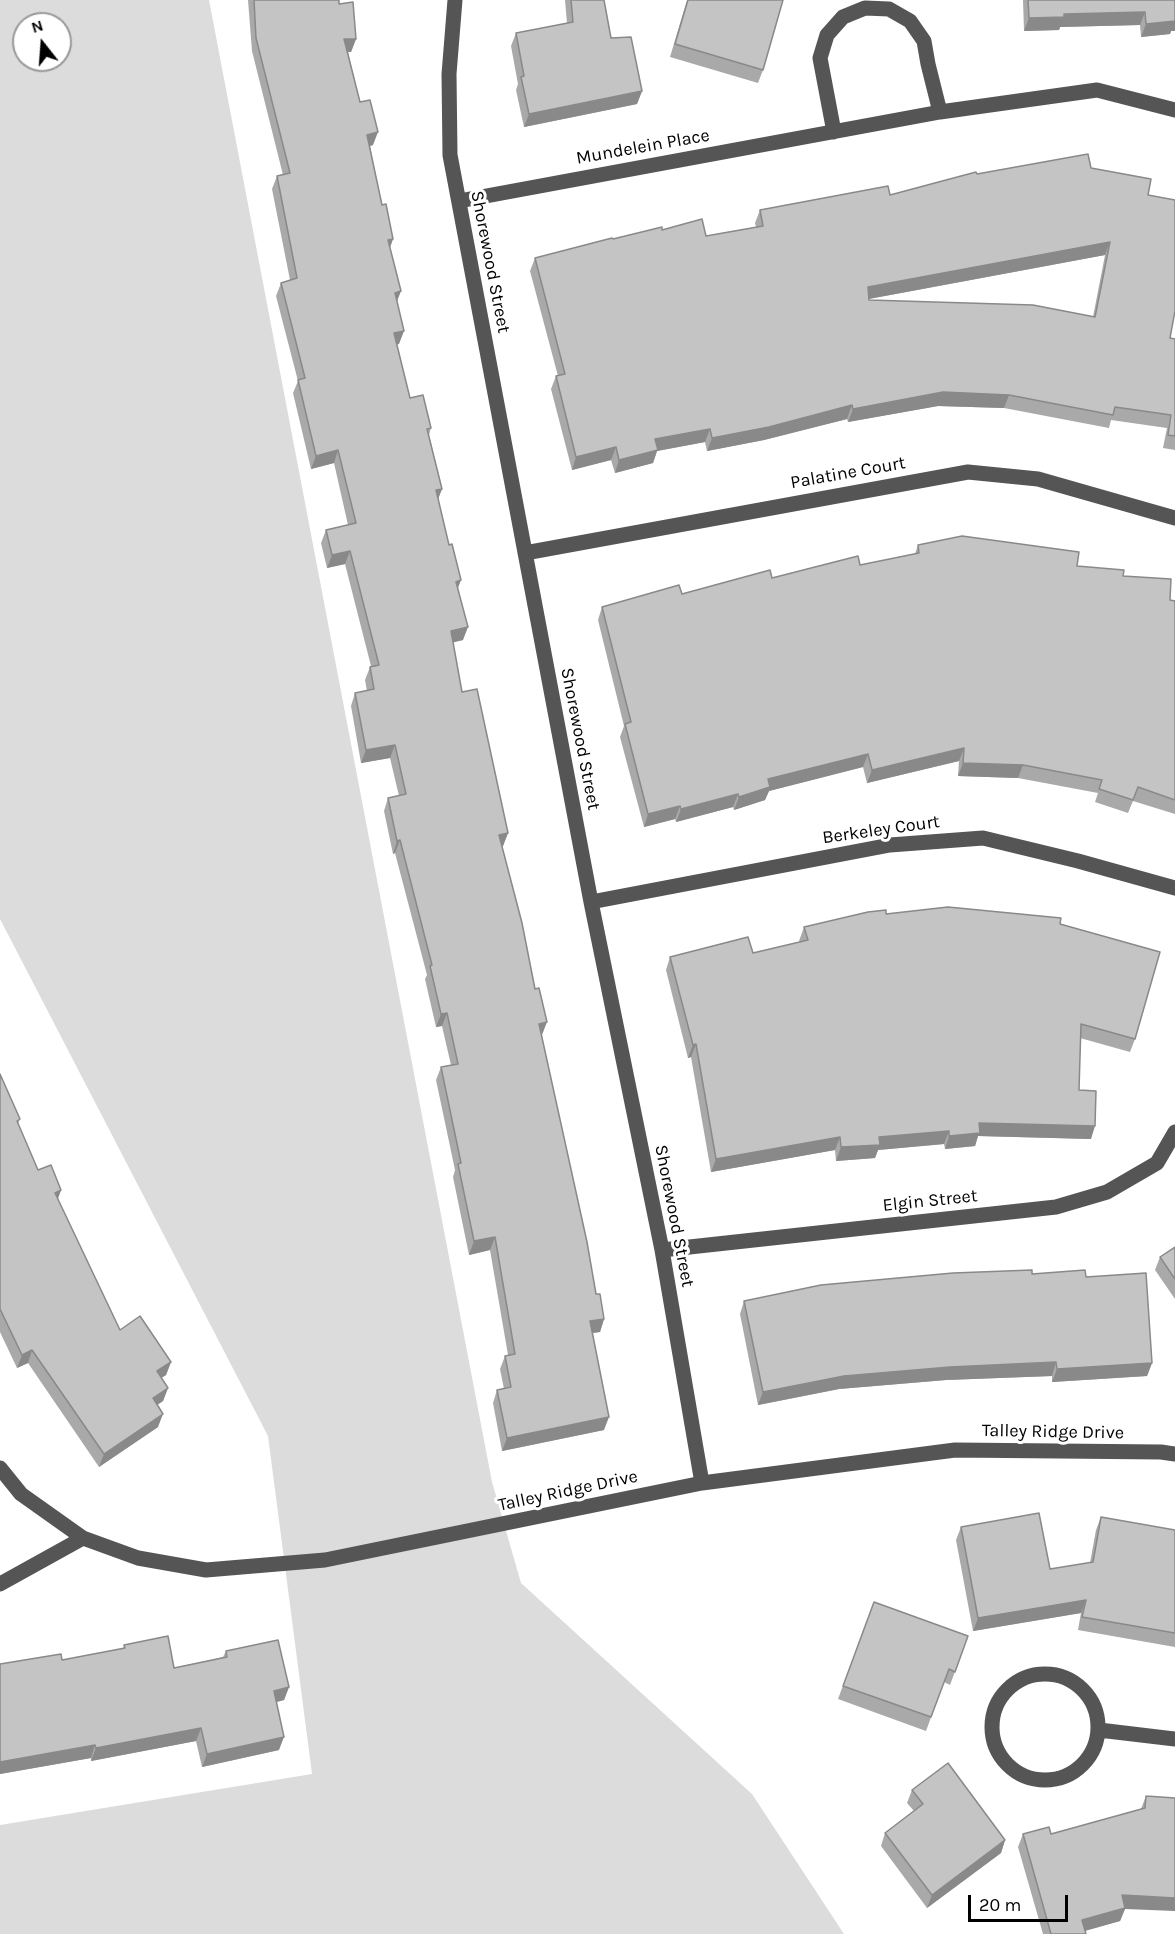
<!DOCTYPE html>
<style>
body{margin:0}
#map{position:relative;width:1175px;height:1934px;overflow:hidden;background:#fff;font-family:Karla,sans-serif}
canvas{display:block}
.north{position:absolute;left:12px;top:12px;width:60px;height:60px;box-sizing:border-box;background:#fff;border:2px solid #999;border-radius:50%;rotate:343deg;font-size:16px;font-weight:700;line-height:24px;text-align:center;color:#000}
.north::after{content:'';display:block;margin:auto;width:21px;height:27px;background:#000;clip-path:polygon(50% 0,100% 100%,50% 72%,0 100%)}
.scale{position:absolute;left:968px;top:1895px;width:100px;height:27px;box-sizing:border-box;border:3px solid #000;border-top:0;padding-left:8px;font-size:18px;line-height:21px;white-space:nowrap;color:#000;-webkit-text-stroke:4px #fff;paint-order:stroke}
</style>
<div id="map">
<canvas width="1175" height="1934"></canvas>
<div class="north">N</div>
<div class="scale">20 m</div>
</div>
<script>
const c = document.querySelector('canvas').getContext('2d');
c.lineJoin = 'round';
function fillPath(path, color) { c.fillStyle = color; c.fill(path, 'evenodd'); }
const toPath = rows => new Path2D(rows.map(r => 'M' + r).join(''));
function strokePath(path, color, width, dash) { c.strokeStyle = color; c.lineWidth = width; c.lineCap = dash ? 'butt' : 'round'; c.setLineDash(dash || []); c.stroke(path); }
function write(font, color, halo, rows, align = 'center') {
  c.font = font + ' Karla,sans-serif'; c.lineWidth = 6; c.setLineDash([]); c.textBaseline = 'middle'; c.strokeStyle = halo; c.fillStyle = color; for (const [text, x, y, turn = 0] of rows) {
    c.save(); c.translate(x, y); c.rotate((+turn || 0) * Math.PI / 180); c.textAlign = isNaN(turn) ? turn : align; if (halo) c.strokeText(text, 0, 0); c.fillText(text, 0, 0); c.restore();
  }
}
const green = toPath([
 [0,0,209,0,492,1482,521,1583,752,1794,844,1934,0,1934,0,1825,312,1774,268,1436,0,919],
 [24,24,60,24,60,60,24,60]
]);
const minor = toPath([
 [455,0,449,74,450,155,591,902,662,1250,702,1483],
 [834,132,820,58,827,35,843,17,865,8,889,9,910,21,924,41,928,64,940,112],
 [459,201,940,112,1097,90,1175,110],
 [525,553,968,472,1038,479,1175,518],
 [591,902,890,845,983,838,1078,861,1175,888],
 [662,1250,1056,1207,1107,1192,1157,1163,1175,1132],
 [0,1468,21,1494,83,1538,138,1558,206,1570,325,1560,702,1483,955,1450,1161,1452,1175,1454],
 [0,1584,83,1538],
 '992 1727a53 53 0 1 1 106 0a53 53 0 1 1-106 0Z',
 [1099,1730,1175,1739]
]);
const wall = toPath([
 [248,0,339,0,339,4,356,39,351,52,348,52,360,102,373,145,370,146,382,205,393,239,390,248,397,302,399,344,397,344,410,398,431,428,429,435,442,489,438,498,458,588,463,640,453,642,462,692,508,833,503,846,502,846,596,1294,604,1319,600,1332,592,1333,604,1430,502,1451,493,1403,497,1390,504,1389,500,1369,505,1356,508,1355,490,1250,469,1255,453,1177,455,1170,436,1080,441,1067,451,1065,442,1026,436,1027,425,979,427,975,395,853,393,854,384,811,388,798,399,796,390,758,361,763,351,706,355,693,367,691,365,680,370,667,371,666,345,564,327,568,321,543,326,530,348,525,334,463,311,469,293,393,298,381,276,296,281,283,290,280,272,189,277,176,283,175,252,51],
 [565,0,604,0,611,38,642,91,637,104,524,127,516,90,518,84,511,46,516,33,567,23],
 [687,0,783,0,763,70,758,83,670,57],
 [1023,0,1175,0,1175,31,1171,31,1170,34,1141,37,1140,25,1060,27,1059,30,1024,31],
 [1091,168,1148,195,1170,338,1175,339,1175,450,1163,448,1167,428,1111,420,1109,428,1004,408,938,406,848,422,847,419,764,440,707,451,705,442,657,451,653,463,615,473,611,460,572,470,551,389,556,376,558,376,530,271,535,258,613,239,662,230,706,236,756,227,755,223,760,210,890,195,977,174],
 [1105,255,1093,317,869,300,869,299],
 [918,545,1077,566,1123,576,1170,600,1175,601,1175,814,1133,801,1128,813,1095,802,1098,793,1018,778,958,776,959,761,867,783,863,767,769,791,765,800,734,810,733,807,676,822,675,819,644,827,620,737,624,726,598,620,602,607,772,578,860,565,915,554],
 [886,914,1060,924,1135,1039,1130,1052,1080,1038,1079,1090,1091,1139,978,1136,975,1146,945,1149,944,1144,878,1150,875,1158,836,1161,835,1150,711,1172,691,1057,688,1058,666,970,670,957,753,953,800,942,799,941,804,927],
 [0,1074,20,1119,18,1124,38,1170,61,1190,58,1199,120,1330,171,1362,166,1375,161,1378,168,1388,163,1401,157,1405,158,1427,99,1467,28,1363,17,1368,0,1332],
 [1175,1247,1175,1299,1155,1270,1160,1257],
 [1032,1274,1086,1277,1152,1363,1147,1376,1052,1382,1052,1376,946,1380,839,1389,758,1405,740,1314,744,1301],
 [1101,1517,1175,1530,1175,1647,1078,1630,1081,1613,973,1631,956,1540,961,1527,1050,1569,1090,1563,1096,1530],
 [874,1602,968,1636,950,1685,944,1682,926,1731,838,1699],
 [124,1645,174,1668,223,1657,226,1651,289,1687,284,1700,276,1702,279,1750,202,1767,196,1741,91,1761,91,1758,0,1774,62,1660,123,1649],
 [912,1790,1005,1840,1001,1853,927,1908,881,1846,885,1833,914,1811,907,1803],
 [1146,1796,1175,1798,1125,1909,1120,1921,1085,1931,1086,1934,1043,1934,1018,1847,1023,1834,1051,1834,1141,1809]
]);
const shadedWall = toPath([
 [1145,12,1140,25,1060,27,1059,30,1024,31,1029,18,1064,14],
 [1175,18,1175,31,1171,31,1170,34,1141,37,1146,24],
 [344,39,356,39,351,52,340,52],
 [642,91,637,104,524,127,529,114],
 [378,132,373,145,363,148,367,135],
 [393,239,388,252,388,240],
 [1110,242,1105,255,863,300,868,287],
 [401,291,396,304,395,293],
 [404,331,399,344,390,346,394,333],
 [943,392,1009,395,1004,408,938,406,848,422,853,409],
 [852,405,847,419,764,440,707,451,712,438],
 [710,429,705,442,657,451,653,463,615,473,619,460,655,439],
 [616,447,611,460,572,470,576,457],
 [338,450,334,463,311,469,316,456],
 [442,489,437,502,436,490],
 [350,551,345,564,327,568,332,555],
 [461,580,456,593,456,582],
 [468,627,463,640,447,644,451,631],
 [395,745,390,758,361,763,366,750],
 [964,748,959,761,867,783,872,770],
 [868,754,863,767,769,791,765,800,734,810,739,797,768,779],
 [963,763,1023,765,1018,778,958,776],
 [738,794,733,807,676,822,681,809],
 [680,806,675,819,644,827,648,814],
 [508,833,503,846,495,848,499,835],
 [400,840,395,853,393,854,397,841],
 [447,1013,442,1026,436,1027,441,1014],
 [547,1022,542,1035,539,1024],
 [696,1044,691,1057,688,1058,693,1045],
 [979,1123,1095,1126,1091,1139,978,1136,975,1146,945,1149,949,1136],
 [949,1131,944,1144,878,1150,875,1158,836,1161,841,1147,879,1137],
 [840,1137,835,1150,711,1172,716,1159],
 [61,1190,56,1203,55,1193],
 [495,1237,490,1250,469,1255,474,1241],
 [604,1319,600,1332,585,1334,590,1321],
 [32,1350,28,1363,17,1368,22,1355],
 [171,1362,166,1375,152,1384,157,1371],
 [1056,1362,1052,1376,946,1380,839,1389,758,1405,763,1392,844,1376,950,1367],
 [1152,1363,1147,1376,1052,1382,1057,1369],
 [168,1388,163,1401,148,1411,153,1398],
 [163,1414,158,1427,99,1467,104,1454],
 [609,1417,604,1430,502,1451,507,1438],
 [1086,1600,1081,1613,973,1631,978,1618],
 [289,1687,284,1700,269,1704,274,1691],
 [201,1728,196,1741,91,1761,96,1748],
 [284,1737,279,1750,202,1767,207,1754],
 [95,1745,91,1758,0,1774,0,1762],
 [1005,1840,1001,1853,927,1908,932,1895],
 [1122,1895,1175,1898,1175,1911,1125,1909,1120,1921,1077,1933,1082,1920]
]);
const building = toPath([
 [254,0,339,0,339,4,353,2,356,39,344,39,360,102,370,100,378,132,367,135,382,205,386,204,393,239,388,240,401,291,395,293,404,331,394,333,410,398,423,395,431,428,427,429,442,489,436,490,449,545,452,544,461,580,456,582,468,627,451,631,462,692,477,689,508,833,499,835,522,923,535,989,539,988,547,1022,539,1024,587,1242,596,1294,600,1294,604,1319,590,1321,609,1417,507,1438,497,1390,511,1387,505,1356,515,1354,495,1237,474,1241,458,1164,461,1163,441,1067,458,1064,447,1013,441,1014,430,966,432,965,400,840,397,841,388,798,406,794,395,745,366,750,355,693,374,689,370,667,379,665,350,551,332,555,326,530,356,523,338,450,316,456,298,380,305,378,281,283,297,278,277,176,290,173,256,38,254,0],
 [571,0,604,0,611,38,631,37,642,91,529,114,521,77,524,76,516,33,573,22,571,0],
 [688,0,783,0,763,70,675,44,688,0],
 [1028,0,1175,0,1175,21,1146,24,1145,12,1064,14,1064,17,1029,18,1028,0],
 [1088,154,1091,168,1151,179,1148,195,1175,200,1175,311,1170,338,1175,339,1175,436,1168,435,1171,415,1115,407,1113,415,1009,395,943,392,853,409,852,405,769,427,712,438,710,429,655,439,658,450,619,460,616,447,576,457,556,376,565,374,535,258,612,238,613,239,662,227,662,230,702,219,706,236,763,226,760,210,888,186,890,195,976,172,977,174,1088,154],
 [1110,242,1095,317,1033,305,869,300,868,287,1110,242],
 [962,536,1079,552,1077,566,1124,570,1123,576,1171,579,1170,600,1175,601,1175,800,1138,787,1133,800,1099,789,1102,780,1023,765,963,763,964,748,872,770,868,754,768,779,770,787,739,797,738,794,681,809,680,806,648,814,625,724,631,722,602,607,679,585,682,594,770,570,772,578,858,556,860,565,919,553,918,545,962,536],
 [948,907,1061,918,1060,924,1160,952,1135,1039,1081,1024,1079,1090,1096,1091,1095,1126,979,1123,980,1133,949,1136,949,1131,879,1137,880,1145,841,1147,840,1137,716,1159,696,1044,693,1045,670,957,748,937,753,953,808,940,804,927,868,912,886,910,886,914,948,907],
 [0,1074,20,1119,17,1121,38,1170,51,1165,61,1190,55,1193,120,1330,140,1316,171,1362,157,1371,168,1388,153,1398,163,1414,104,1454,32,1350,22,1355,0,1309,0,1074],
 [1175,1247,1175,1279,1160,1257,1175,1247],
 [1032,1270,1032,1274,1085,1270,1086,1277,1146,1273,1152,1363,1057,1369,1056,1362,950,1367,844,1376,763,1392,744,1301,821,1285,953,1273,1032,1270],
 [1039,1513,1050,1569,1093,1562,1101,1517,1175,1530,1175,1633,1082,1617,1086,1600,978,1618,961,1527,1039,1513],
 [874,1602,968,1636,955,1672,949,1669,931,1717,843,1686,874,1602],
 [168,1636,174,1668,227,1657,226,1651,278,1640,289,1687,274,1691,284,1737,207,1754,201,1728,96,1748,95,1745,0,1762,0,1664,61,1654,62,1660,125,1648,124,1645,168,1636],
 [948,1763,1005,1840,932,1895,885,1833,923,1804,912,1790,948,1763],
 [1146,1796,1175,1798,1175,1898,1122,1895,1125,1908,1082,1920,1086,1934,1051,1934,1023,1834,1049,1827,1051,1834,1145,1808,1146,1796]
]);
const streetNames = [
 ["Mundelein Place",643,147,-10],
 ["Shorewood Street",490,262,79],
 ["Palatine Court",848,473,-10],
 ["Shorewood Street",580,739,79],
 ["Berkeley Court",881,830,-8],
 ["Elgin Street",930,1201,-6],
 ["Shorewood Street",674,1216,79],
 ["Talley Ridge Drive",1053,1432,1],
 ["Talley Ridge Drive",568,1491,-12]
];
fillPath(green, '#dcdcdc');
strokePath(minor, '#555', 15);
fillPath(wall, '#a9a9a9');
fillPath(shadedWall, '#898989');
fillPath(building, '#c4c4c4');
strokePath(building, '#898989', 1.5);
write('18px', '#000', '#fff', streetNames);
</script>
